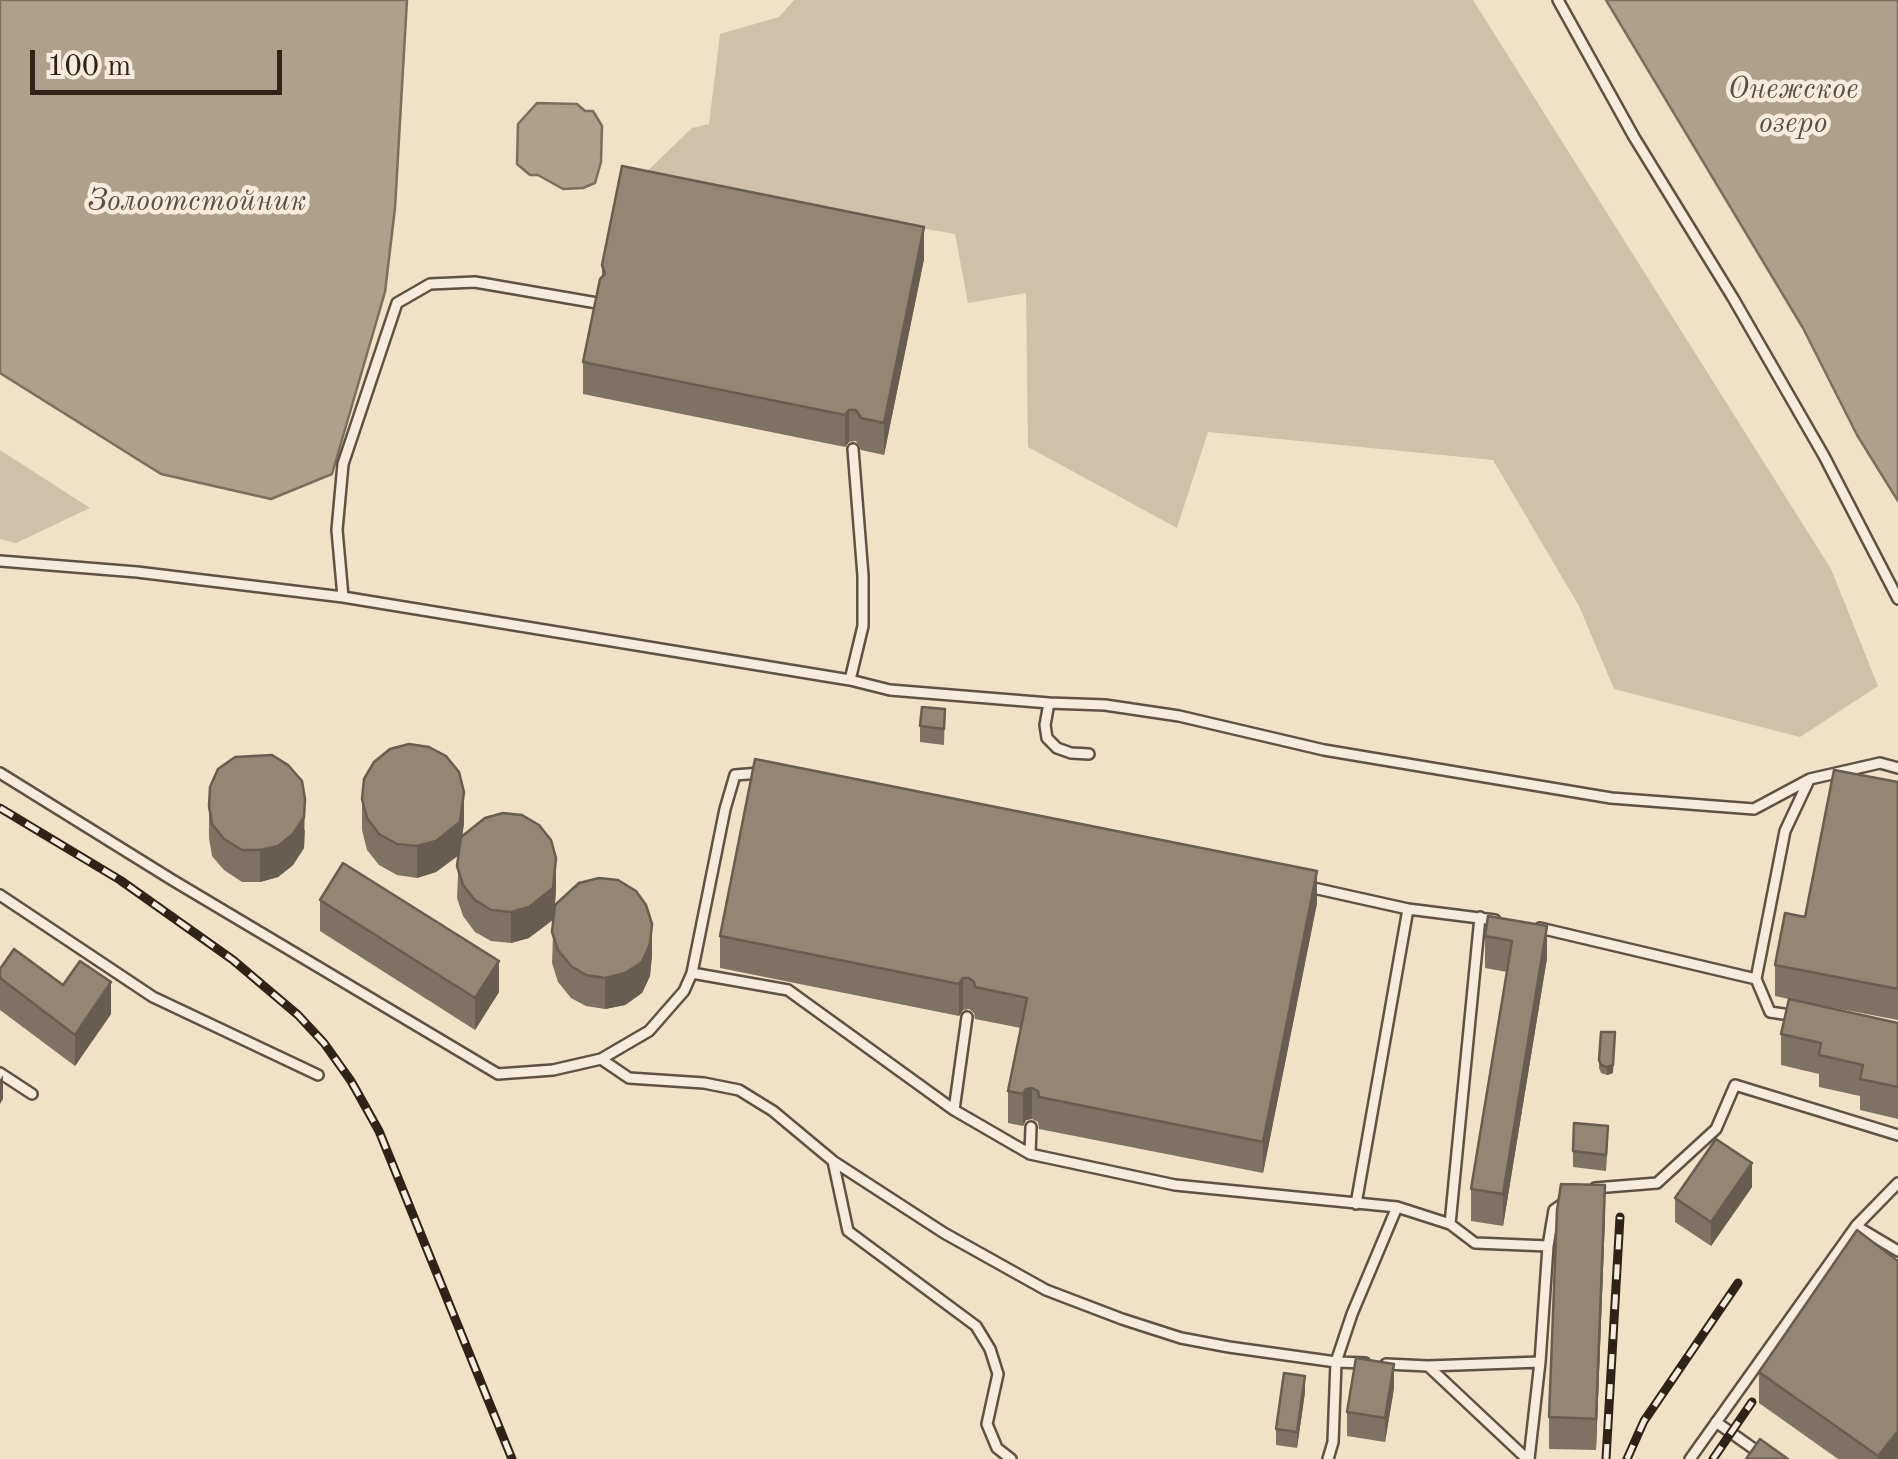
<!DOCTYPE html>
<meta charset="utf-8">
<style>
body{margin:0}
#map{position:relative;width:1898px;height:1459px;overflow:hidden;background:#f0e1c7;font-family:"Old Standard TT",serif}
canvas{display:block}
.scale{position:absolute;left:30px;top:50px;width:252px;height:45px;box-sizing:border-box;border:5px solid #2f2316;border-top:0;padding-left:12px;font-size:30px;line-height:35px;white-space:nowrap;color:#2f2316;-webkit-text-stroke:8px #f5ecdb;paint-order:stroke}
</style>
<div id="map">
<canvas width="1898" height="1459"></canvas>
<div class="scale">100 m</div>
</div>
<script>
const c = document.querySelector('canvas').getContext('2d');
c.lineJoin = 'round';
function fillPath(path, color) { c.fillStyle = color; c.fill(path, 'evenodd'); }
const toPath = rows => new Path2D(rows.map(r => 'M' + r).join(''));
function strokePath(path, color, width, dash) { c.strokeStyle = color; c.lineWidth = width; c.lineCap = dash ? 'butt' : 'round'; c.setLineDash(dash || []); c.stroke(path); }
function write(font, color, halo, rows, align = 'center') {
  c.font = font + ' "Old Standard TT",serif'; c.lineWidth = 9; c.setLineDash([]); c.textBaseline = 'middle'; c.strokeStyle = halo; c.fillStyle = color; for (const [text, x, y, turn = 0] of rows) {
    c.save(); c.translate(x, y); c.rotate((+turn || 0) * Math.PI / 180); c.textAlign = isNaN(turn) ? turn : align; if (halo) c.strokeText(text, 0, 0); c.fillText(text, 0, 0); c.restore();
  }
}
const green = toPath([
 [794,0,1473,0,1831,569,1878,686,1800,737,1614,689,1579,606,1493,460,1208,432,1177,528,1028,447,1026,293,968,303,955,234,639,179,692,128,709,124,720,34,779,17],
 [0,450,90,508,16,543,0,539]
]);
const water = toPath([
 [0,0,407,0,395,208,385,292,332,474,271,499,161,474,0,373,0,0],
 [1606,0,1898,0,1898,501,1857,435,1803,328,1606,0],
 [537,103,577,104,585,111,593,111,602,126,601,162,595,183,583,188,563,189,538,175,530,175,517,164,518,124,537,103]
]);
const service = toPath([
 [1558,0,1634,137,1733,298,1824,456,1898,599],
 [0,561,137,572,343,597,850,680,890,690,1049,703,1105,705,1179,716,1324,750,1611,798,1754,809,1810,779,1880,763,1898,768],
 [343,597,337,530,343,464,397,303,430,284,475,282,597,303],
 [850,680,863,626,863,576,853,449],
 [1049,703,1045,725,1047,738,1057,748,1071,753,1089,754],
 [0,773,174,881,498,1074,553,1070,601,1059,649,1031,684,991,692,973,725,809,735,775,760,773],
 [1309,887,1408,909,1495,920],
 [0,895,153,997,318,1075],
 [1540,928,1756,979],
 [692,973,788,990,954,1110,1030,1154,1175,1185,1397,1207,1450,1224,1480,917],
 [1797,1016,1770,1012,1756,979,1785,831,1809,780],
 [601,1059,629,1078,704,1083,739,1090,773,1111,833,1161,944,1233,1046,1290,1122,1319,1181,1338,1229,1347,1336,1362,1333,1442,1328,1459],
 [0,1073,32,1094],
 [954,1110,967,1017],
 [1030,1154,1031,1127],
 [833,1161,848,1231,976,1326,990,1349,998,1374,987,1424,997,1448,1011,1459],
 [1595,1188,1657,1183,1716,1129,1735,1085,1898,1135],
 [1356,1204,1408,909],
 [1450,1224,1475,1243,1548,1246],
 [1856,1226,1898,1183],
 [1365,1363,1336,1362,1352,1314,1397,1207],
 [1386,1364,1428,1366,1540,1362],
 [1428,1366,1527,1459],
 [1716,1422,1768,1459],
 [1529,1459,1540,1362,1548,1246,1554,1210,1564,1203],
 [1690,1459,1856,1226,1898,1251]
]);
const rail = toPath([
 [0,808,120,880,233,960,298,1015,324,1043,351,1081,379,1131,512,1459],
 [1606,1459,1620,1217],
 [1627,1459,1644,1421,1738,1283],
 [1713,1459,1752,1402]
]);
const wall = toPath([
 [924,259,884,455,861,450,856,441,849,442,845,447,583,394,583,362,602,276,602,265],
 [945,709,944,745,920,742,920,726],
 [1898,782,1898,1020,1793,1000,1898,1023,1898,1119,1860,1110,1860,1096,1819,1087,1819,1074,1781,1065,1781,1034,1789,999,1775,996,1775,965,1805,917],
 [362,799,464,823,462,836,556,890,555,905,652,955,650,976,642,993,625,1005,605,1009,586,1006,571,998,558,982,552,963,554,907,529,938,511,943,491,941,475,932,463,916,457,898,459,855,436,872,417,878,397,875,379,865,367,850,362,830],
 [209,806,305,830,304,848,293,865,278,877,260,882,242,882,224,870,212,856,209,838],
 [320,900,499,992,475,1030,320,931],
 [1317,903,1263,1173,1039,1129,1038,1122,1032,1119,1026,1120,1023,1126,1008,1123,1008,1091,1021,1028,975,1019,974,1013,969,1009,963,1010,959,1016,720,968,720,936],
 [1488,916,1547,958,1503,1226,1471,1221,1471,1189,1507,972,1485,968,1485,936],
 [0,969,111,1014,75,1066,0,1010],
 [1601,1032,1613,1073,1607,1075,1601,1073,1599,1068],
 [1608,1142,1606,1171,1573,1167,1573,1151],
 [1752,1187,1711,1246,1675,1222,1675,1198],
 [1605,1217,1596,1450,1549,1449,1549,1417],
 [1759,1372,1898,1459,1838,1459,1759,1403],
 [1394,1388,1385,1442,1347,1436,1347,1412],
 [1305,1392,1297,1448,1276,1445,1276,1429]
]);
const shadedWall = toPath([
 [924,227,924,259,884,455,884,423],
 [849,410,849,442,845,447,845,415],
 [464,792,464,823,460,854,436,872,417,878,417,846],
 [305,799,304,848,293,865,278,877,260,882,260,850],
 [556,858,556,890,553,920,529,938,511,943,511,912],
 [1317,871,1317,903,1263,1173,1263,1142],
 [652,924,652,955,650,976,642,993,625,1005,605,1009,605,978],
 [1547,926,1547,958,1503,1226,1503,1194],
 [499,961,499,992,475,1030,475,998],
 [963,978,963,1010,959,1016,959,984],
 [111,982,111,1014,75,1066,75,1035],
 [1615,1040,1613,1073,1607,1075,1607,1067],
 [3,1075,3,1099,0,1104,0,1080],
 [1032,1088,1032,1119,1026,1120,1023,1126,1023,1094,1026,1089],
 [1752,1163,1752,1187,1711,1246,1711,1222],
 [1605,1185,1605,1217,1596,1450,1596,1419],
 [1394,1364,1394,1388,1385,1442,1385,1418],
 [1305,1376,1305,1392,1297,1448,1297,1432],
 [1898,1431,1898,1459,1878,1459,1878,1456]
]);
const building = toPath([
 [622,166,924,227,884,423,861,418,856,410,849,410,845,415,583,362,600,279,605,274,602,265,622,166],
 [922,707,945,709,944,729,920,726,922,707],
 [409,744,429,747,446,756,459,772,464,792,460,822,436,841,417,846,397,844,379,834,367,818,362,799,364,779,374,762,390,749,409,744],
 [272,755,288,765,302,781,305,799,304,817,293,834,278,846,260,850,242,850,224,839,212,824,209,806,210,787,218,769,235,757,272,755],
 [755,759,1317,871,1263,1142,1039,1097,1038,1091,1032,1088,1026,1089,1023,1094,1008,1091,1027,998,975,987,974,982,969,978,963,978,959,984,720,936,755,759],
 [1834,770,1898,782,1898,989,1775,965,1785,913,1805,917,1834,770],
 [503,813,522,815,539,825,551,840,556,858,553,888,529,907,511,912,491,910,475,900,463,885,457,866,461,837,485,818,503,813],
 [343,863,499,961,475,998,320,900,343,863],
 [599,878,618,880,636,891,646,905,652,924,650,944,642,962,625,973,605,978,586,975,571,966,558,950,552,932,555,905,579,883,599,878],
 [1488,916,1547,926,1503,1194,1471,1189,1512,941,1485,936,1488,916],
 [14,949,63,985,80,961,111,982,75,1035,0,978,0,969,14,949],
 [1789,999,1898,1023,1898,1087,1860,1079,1863,1065,1819,1055,1821,1043,1781,1034,1789,999],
 [1601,1032,1615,1032,1613,1065,1607,1067,1601,1065,1599,1060,1601,1032],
 [1574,1123,1608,1126,1606,1155,1573,1151,1574,1123],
 [1716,1139,1752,1163,1711,1222,1675,1198,1716,1139],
 [1561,1184,1605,1185,1596,1419,1549,1417,1557,1210,1561,1184],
 [1857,1230,1898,1261,1898,1431,1878,1456,1759,1372,1857,1230],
 [1356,1358,1394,1364,1385,1418,1347,1412,1356,1358],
 [1284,1373,1305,1376,1297,1432,1276,1429,1284,1373],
 [1760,1439,1788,1459,1746,1459,1760,1439]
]);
const waterNames = [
 ["Онежское",1793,90],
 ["озеро",1793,124],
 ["Золоотстойник",197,202]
];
fillPath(green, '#cfc1a9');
fillPath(water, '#aea08b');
strokePath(water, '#7b6e5c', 2.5);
strokePath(service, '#5f5242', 14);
strokePath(service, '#f5ecdb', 9);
strokePath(rail, '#2f2316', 9);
strokePath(rail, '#f5ecdb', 5, [15]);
fillPath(wall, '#7e7362');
fillPath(shadedWall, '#675e50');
fillPath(building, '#938672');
strokePath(building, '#675e50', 2.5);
write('italic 30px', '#5b4f3f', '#f5ecdb', waterNames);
</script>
